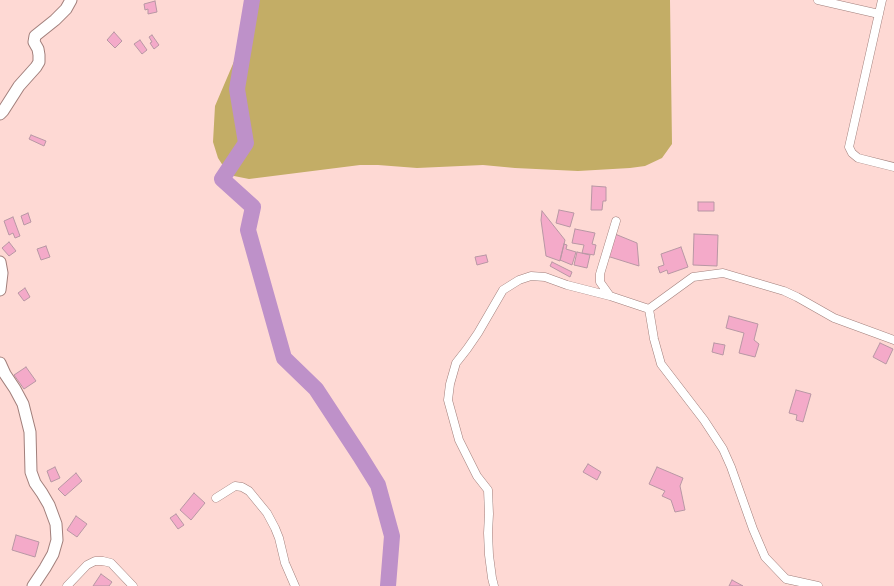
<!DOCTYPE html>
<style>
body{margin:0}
canvas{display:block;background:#fed9d4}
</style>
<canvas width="894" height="586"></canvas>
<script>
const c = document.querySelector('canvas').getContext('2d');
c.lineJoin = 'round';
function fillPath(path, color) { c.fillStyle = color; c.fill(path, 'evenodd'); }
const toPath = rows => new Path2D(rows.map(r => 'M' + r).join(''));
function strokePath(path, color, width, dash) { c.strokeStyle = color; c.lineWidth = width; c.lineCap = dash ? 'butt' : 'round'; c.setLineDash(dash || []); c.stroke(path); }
const forest = toPath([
 [257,0,670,0,672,144,662,158,645,166,630,168,578,171,515,168,483,165,417,168,378,165,360,165,249,179,234,176,227,172,218,158,213,142,215,106,253,17]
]);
const river = toPath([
 [252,0,237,89,246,143,222,179,253,207,248,230,284,358,316,389,360,456,378,485,392,536,388,586]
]);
const building = toPath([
 [155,1,157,12,148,14,148,9,145,10,144,4,155,1],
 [114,32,122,41,115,48,107,40,114,32],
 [152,35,159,45,154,49,150,43,152,42,149,37,152,35],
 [140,40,147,50,142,54,134,44,140,40],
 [31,135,46,141,44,146,29,139,31,135],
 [592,186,606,187,606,201,603,201,602,210,591,210,592,186],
 [698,202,714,202,714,211,698,211,698,202],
 [559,210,574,213,570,227,556,223,559,210],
 [542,211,565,240,560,261,546,256,541,220,542,211],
 [28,213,31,222,24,225,21,216,28,213],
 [13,217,20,236,15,238,13,233,9,235,4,221,13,217],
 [575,229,595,233,592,244,596,245,594,255,582,253,584,245,572,243,575,229],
 [615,234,637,243,639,266,607,256,615,234],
 [694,234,718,235,717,266,693,265,694,234],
 [9,242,16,251,9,256,2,248,9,242],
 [564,244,567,245,566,249,576,252,572,265,560,260,564,244],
 [46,246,50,257,41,260,37,249,46,246],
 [681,247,688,267,668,274,667,270,660,273,658,267,664,265,661,254,681,247],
 [577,252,590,255,587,268,574,265,577,252],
 [486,255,488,262,477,265,475,257,486,255],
 [552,262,572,272,570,277,550,266,552,262],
 [25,288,30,297,24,301,18,293,25,288],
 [729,316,758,324,754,340,759,344,755,357,739,353,744,333,726,328,729,316],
 [714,343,725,345,723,355,712,352,714,343],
 [880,343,893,349,886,364,873,357,880,343],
 [26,367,36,381,24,389,14,375,26,367],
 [796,390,811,394,803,422,796,420,797,415,789,413,796,390],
 [588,464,601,472,597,480,583,472,588,464],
 [55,467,60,478,51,482,47,471,55,467],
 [657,467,683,478,680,486,685,510,675,512,671,500,662,496,665,491,649,484,657,467],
 [76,473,82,481,65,496,58,489,76,473],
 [194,493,205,503,191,520,180,510,194,493],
 [176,514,184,525,178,529,170,518,176,514],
 [76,516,87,524,77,537,67,530,76,516],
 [16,535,39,542,35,557,12,550,16,535],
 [101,574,112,582,109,586,93,586,101,574],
 [732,580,743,586,729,586,732,580]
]);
const street = toPath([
 [818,0,879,14],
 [882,0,849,147,852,153,858,158,894,167],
 [610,296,600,282,600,274,616,221],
 [649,309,654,339,661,364,704,420,723,449,731,467,753,529,765,557,786,579,818,586],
 [216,498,235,486,242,487,249,491,267,513,275,528,279,538,285,563,295,586],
 [67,586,87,565,95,561,103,561,111,563,133,586],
 [494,586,492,578,489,555,488,533,489,514,488,490,477,476,459,440,448,400,450,384,456,363,467,349,478,333,503,290,519,280,531,276,545,277,567,285,610,296,649,309,693,277,723,273,784,291,797,297,834,318,894,340]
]);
const secondary = toPath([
 [0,114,3,111,19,86,36,67,39,62,39,55,38,49,34,42,35,36,55,20,66,9,71,0],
 [0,262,2,273,0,290],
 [0,363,5,374,15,389,23,404,30,432,31,472,35,483,42,493,49,505,56,524,57,540,53,554,45,568,33,586]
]);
fillPath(forest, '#c3ad66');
strokePath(river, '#be91c9', 16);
fillPath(building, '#f4aac9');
strokePath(building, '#b897a4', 1);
strokePath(street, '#a17f7b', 9);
strokePath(secondary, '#a17f7b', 13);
strokePath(street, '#fff', 8);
strokePath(secondary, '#fff', 11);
</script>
